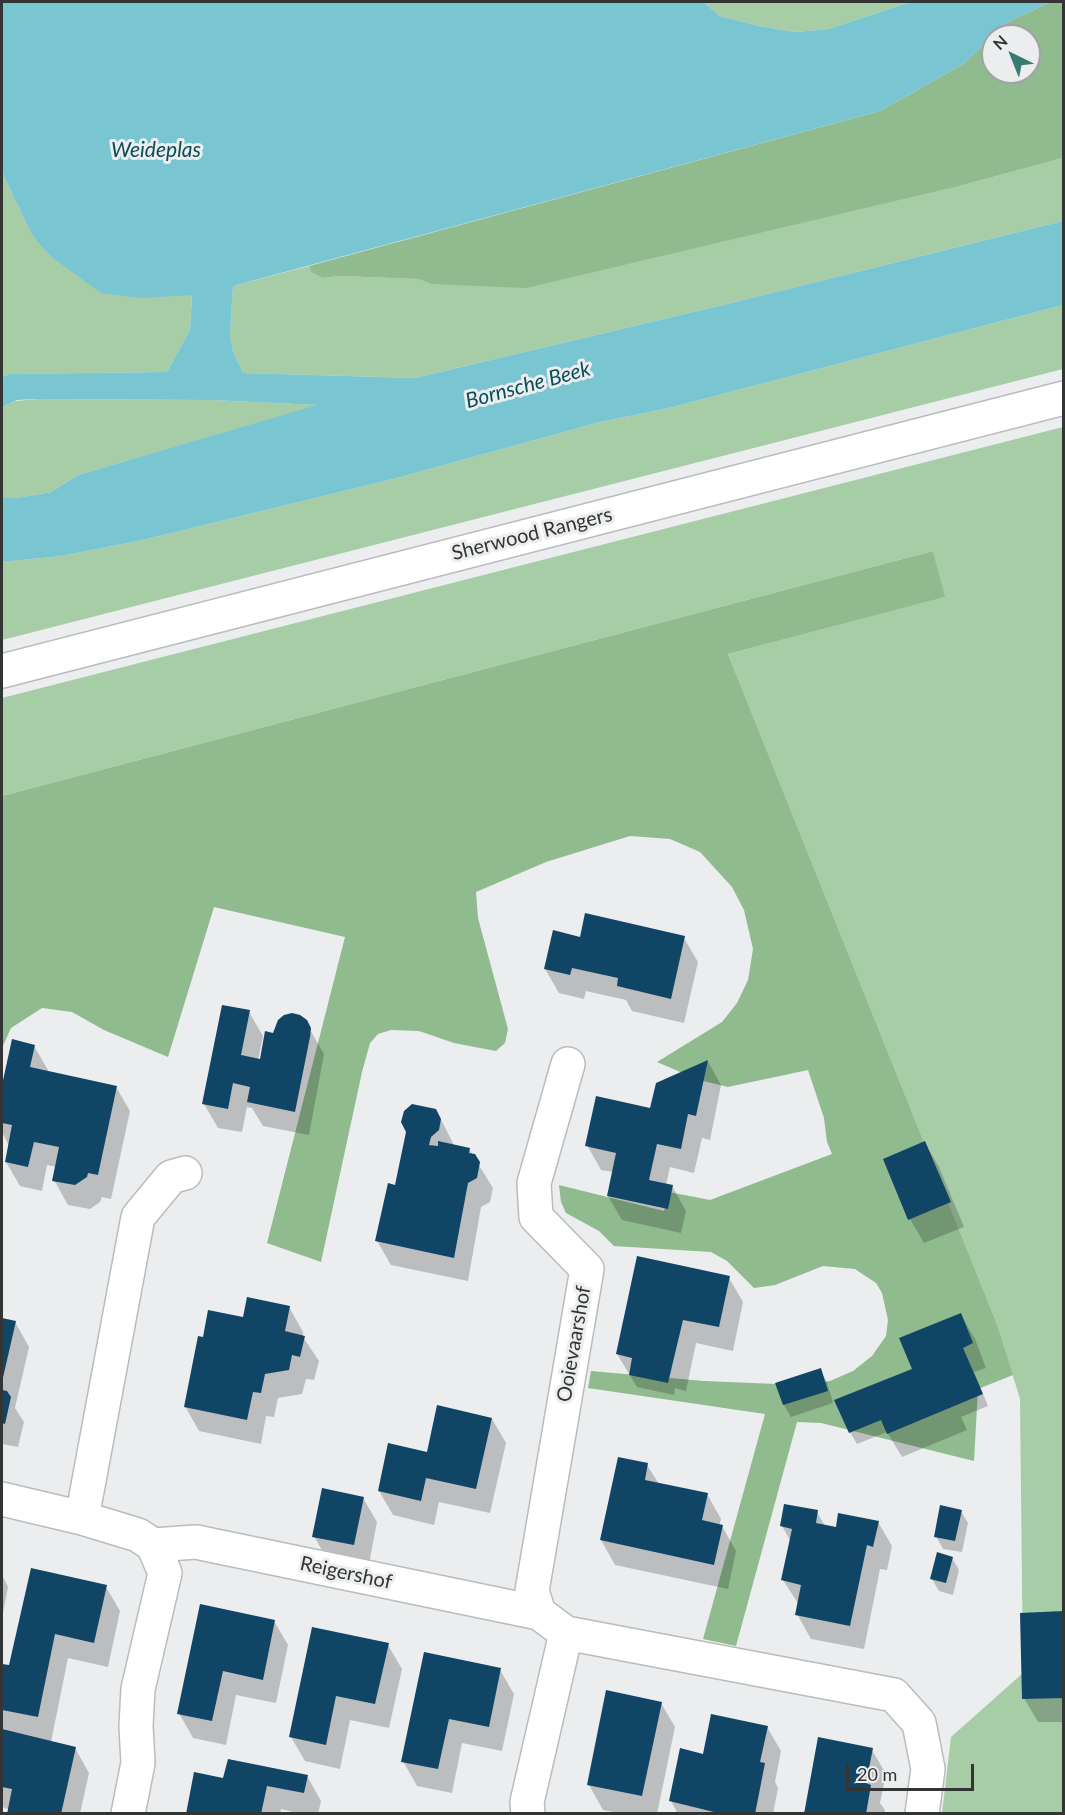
<!DOCTYPE html>
<style>
body{margin:0}
#map{position:relative;width:1065px;height:1815px;overflow:hidden;background:#ebedef;font-family:Lato,sans-serif}
canvas{display:block}
.frame{position:absolute;inset:0;border:3px solid #333434;pointer-events:none}
.north{position:absolute;left:981px;top:24px;width:60px;height:60px;box-sizing:border-box;background:#ebedef;border:2px solid #a1a3a4;border-radius:50%;rotate:317deg;font-size:16px;font-weight:700;line-height:24px;text-align:center;color:#333434}
.north::after{content:'';display:block;margin:auto;width:21px;height:27px;background:#377c72;clip-path:polygon(50% 0,100% 100%,50% 72%,0 100%)}
.scale{position:absolute;left:846px;top:1764px;width:128px;height:27px;box-sizing:border-box;border:3px solid #333434;border-top:0;padding-left:8px;font-size:18px;line-height:21px;white-space:nowrap;color:#333434;-webkit-text-stroke:4px #ebedef;paint-order:stroke}
</style>
<div id="map">
<canvas width="1065" height="1815"></canvas>
<div class="frame"></div>
<div class="north">N</div>
<div class="scale">20 m</div>
</div>
<script>
const c = document.querySelector('canvas').getContext('2d');
c.lineJoin = 'round';
function fillPath(path, color) { c.fillStyle = color; c.fill(path, 'evenodd'); }
const toPath = rows => new Path2D(rows.map(r => 'M' + r).join(''));
function strokePath(path, color, width, dash) { c.strokeStyle = color; c.lineWidth = width; c.lineCap = dash ? 'butt' : 'round'; c.setLineDash(dash || []); c.stroke(path); }
function write(font, color, halo, rows, align = 'center') {
  c.font = font + ' Lato,sans-serif'; c.lineWidth = 6; c.setLineDash([]); c.textBaseline = 'middle'; c.strokeStyle = halo; c.fillStyle = color; for (const [text, x, y, turn = 0] of rows) {
    c.save(); c.translate(x, y); c.rotate((+turn || 0) * Math.PI / 180); c.textAlign = isNaN(turn) ? turn : align; if (halo) c.strokeText(text, 0, 0); c.fillText(text, 0, 0); c.restore();
  }
}
const green = toPath([
 [703,2,911,2,828,29,795,32,759,26,720,16],
 [1063,158,1063,221,727,304,415,378,243,373,233,351,230,334,233,286,309,266,311,272,322,278,340,276,418,279,431,284,967,184],
 [2,172,28,227,192,294,190,330,167,372,10,374,2,377],
 [1063,305,1063,369,2,640,2,562,61,556,143,540,397,478,600,422,669,408],
 [40,399,211,400,319,405,78,475,51,492,17,498,2,498,2,407,15,401],
 [1063,427,1063,1813,942,1813,951,1737,1023,1673,1020,1399,997,1324,728,654,944,597,933,551,2,796,2,698]
]);
const forest = toPath([
 [1050,2,1063,2,1063,158,967,184,526,288,431,284,418,279,340,276,322,278,311,272,309,266,880,111,963,64,1006,23],
 [993,36,1029,36,1029,72,993,72],
 [933,551,945,597,728,654,997,1324,1013,1375,978,1389,974,1461,821,1423,797,1422,736,1646,703,1639,765,1414,588,1388,591,1371,704,1381,801,1385,830,1381,853,1371,872,1356,886,1336,888,1320,882,1293,876,1283,855,1269,823,1266,775,1285,754,1288,727,1261,711,1252,614,1246,599,1231,566,1213,561,1202,559,1185,664,1211,669,1192,710,1200,832,1154,827,1142,824,1118,808,1070,728,1087,699,1080,657,1062,722,1022,737,1003,748,980,753,949,744,910,732,887,700,852,670,839,630,836,546,862,476,892,478,918,508,1029,505,1043,496,1051,454,1043,419,1031,391,1030,378,1034,370,1043,362,1072,321,1262,267,1243,345,937,214,907,168,1057,104,1030,72,1012,42,1008,11,1028,2,1048,2,796]
]);
const water = toPath([
 [2,2,703,2,720,16,759,26,795,32,828,29,911,2,1050,2,1006,23,963,64,880,111,233,286,230,334,233,351,243,373,415,378,727,304,1063,221,1063,305,669,408,600,422,397,478,143,540,61,556,2,562,2,498,17,498,51,492,78,475,317,405,211,400,40,399,17,400,2,407,2,377,10,374,167,372,190,330,192,295,141,298,101,293,53,258,37,241,28,227,2,172]
]);
const shadow = toPath([
 [581,938,684,938,698,962,684,1023,632,1011,626,1000,586,991,584,999,559,993,545,969],
 [249,1012,263,1036,258,1060,261,1061,305,1021,324,1054,309,1135,263,1126,252,1108,247,1107,242,1132,218,1128,204,1104],
 [13,1041,34,1046,48,1070,48,1073,116,1087,130,1111,111,1199,102,1197,100,1202,90,1209,68,1205,54,1180,57,1167,47,1165,42,1191,20,1186,6,1162,9,1146,2,1132,2,1092],
 [708,1062,721,1085,710,1140,702,1138,694,1173,670,1167,666,1185,672,1186,686,1211,681,1233,622,1220,608,1196,613,1172,601,1170,587,1145,652,1110],
 [436,1110,454,1145,469,1149,493,1188,490,1202,481,1207,468,1281,391,1265,377,1241,396,1186],
 [925,1143,939,1167,964,1227,924,1243,910,1219],
 [729,1278,743,1302,733,1351,696,1343,686,1391,675,1388,674,1395,637,1387,617,1354],
 [289,1307,303,1332,303,1337,319,1361,314,1380,306,1379,302,1394,278,1398,274,1417,266,1416,261,1444,199,1431,185,1406,204,1338,244,1318],
 [961,1315,975,1339,986,1368,974,1372,988,1406,961,1417,967,1430,902,1457,887,1432,857,1444,850,1432,913,1370],
 [2,1319,15,1322,29,1347,15,1408,24,1422,18,1447,2,1444],
 [820,1370,827,1382,833,1403,791,1417,784,1405,777,1384],
 [492,1419,506,1443,490,1513,439,1502,434,1525,393,1515,379,1491,429,1454],
 [647,1465,659,1484,707,1494,721,1519,719,1526,722,1526,736,1551,728,1589,615,1565,601,1540],
 [363,1498,377,1522,368,1569,328,1561,314,1536],
 [961,1511,968,1523,962,1552,943,1549,936,1536],
 [817,1512,825,1526,837,1528,878,1522,892,1546,887,1570,880,1569,864,1649,811,1639,797,1614,799,1605,783,1580,791,1542,782,1526],
 [952,1558,959,1570,953,1595,939,1591,932,1579],
 [2,1575,8,1587,2,1618],
 [106,1587,120,1611,108,1667,68,1658,51,1742,75,1748,89,1773,80,1814,8,1814,9,1809,4,1808,2,1803,2,1666,10,1667],
 [1064,1613,1064,1722,1038,1722,1024,1698],
 [274,1621,288,1645,276,1703,236,1695,226,1745,193,1738,179,1713],
 [388,1645,402,1669,389,1728,350,1720,340,1769,305,1761,291,1737],
 [500,1670,514,1694,502,1751,462,1743,452,1793,417,1786,403,1761],
 [661,1703,675,1727,657,1814,623,1814,603,1810,589,1785],
 [767,1727,781,1751,775,1782,778,1788,773,1814,678,1814,671,1801,704,1756],
 [819,1739,872,1750,886,1774,880,1803,885,1810,884,1814,805,1814],
 [307,1776,321,1801,318,1814,301,1814,281,1809,280,1814,188,1814,224,1780]
]);
const building = toPath([
 [585,913,685,936,671,999,617,986,618,978,572,968,570,975,544,969,553,930,580,937],
 [222,1005,250,1010,241,1055,260,1059,265,1031,273,1033,278,1020,284,1015,292,1013,300,1015,307,1020,311,1028,310,1037,295,1112,247,1102,250,1087,233,1083,228,1109,202,1104],
 [12,1039,35,1045,30,1067,117,1086,98,1175,88,1173,87,1177,75,1185,52,1181,59,1147,34,1142,28,1167,5,1162,12,1125,2,1123,2,1085],
 [708,1060,696,1116,688,1114,681,1149,657,1144,649,1180,673,1185,668,1209,607,1196,616,1153,585,1146,596,1096,650,1108,656,1083],
 [412,1104,436,1109,441,1119,439,1130,431,1137,429,1145,438,1146,438,1141,470,1148,469,1153,475,1154,480,1162,477,1178,468,1183,454,1258,375,1241,388,1183,395,1185,406,1132,401,1122,404,1111],
 [925,1141,951,1202,908,1220,883,1159],
 [637,1256,730,1276,719,1327,683,1320,668,1383,629,1375,632,1358,616,1354],
 [247,1297,290,1306,285,1331,305,1336,300,1357,292,1355,289,1370,265,1374,261,1393,253,1392,247,1420,184,1407,198,1336,203,1337,208,1310,243,1317],
 [961,1313,973,1343,963,1348,983,1394,887,1434,881,1420,849,1433,834,1400,912,1369,899,1338],
 [2,1318,16,1321,2,1382],
 [821,1368,828,1391,783,1405,775,1383],
 [2,1390,7,1391,11,1397,5,1424,2,1423],
 [437,1405,492,1418,476,1489,426,1478,421,1501,378,1491,388,1443,427,1452],
 [618,1457,648,1463,645,1480,708,1493,702,1520,723,1525,714,1565,600,1540],
 [322,1488,364,1497,354,1545,312,1537],
 [784,1504,818,1510,816,1523,836,1527,838,1513,879,1521,873,1547,867,1545,850,1626,795,1615,801,1585,781,1580,792,1529,780,1526],
 [940,1505,962,1510,955,1541,934,1537],
 [937,1552,953,1557,946,1583,930,1579],
 [31,1568,107,1585,94,1643,55,1634,38,1717,2,1710,2,1664,9,1665],
 [200,1604,275,1620,263,1680,223,1671,212,1721,177,1714],
 [1064,1611,1064,1698,1022,1699,1020,1613],
 [312,1627,389,1643,375,1704,336,1696,326,1745,289,1737],
 [424,1652,501,1668,489,1727,449,1719,438,1769,401,1762],
 [606,1690,662,1702,642,1796,587,1785],
 [711,1714,768,1726,760,1762,765,1763,755,1814,722,1814,669,1801,680,1748,703,1754],
 [2,1729,76,1747,61,1814,7,1814,12,1789,2,1787],
 [818,1737,873,1748,866,1783,871,1785,866,1814,804,1814],
 [228,1759,308,1775,304,1793,267,1786,261,1814,186,1814,194,1772,223,1778]
]);
const minor = toPath([
 [568,1064,534,1183,536,1217,587,1269,532,1591,539,1613,566,1633,894,1695,919,1723,928,1769,922,1814],
 [2,1499,82,1518,138,1535,153,1545,165,1573,138,1689,136,1726,138,1763,128,1814],
 [82,1518,138,1217,171,1177,185,1173],
 [153,1545,196,1542,539,1613],
 [528,1814,527,1802,566,1633]
]);
const primary = toPath([
 [2,671,1064,398]
]);
const streetNames = [
 ["Sherwood Rangers",532,534,-14],
 ["Ooievaarshof",574,1344,-80],
 ["Reigershof",346,1573,12]
];
const waterNames = [
 ["Weideplas",156,150],
 ["Bornsche Beek",528,385,-15]
];
fillPath(green, '#a7cda7');
fillPath(forest, '#8fbb8f');
fillPath(water, '#79c5d1');
fillPath(shadow, '#0003');
fillPath(building, '#104565');
strokePath(minor, '#b9bcbd', 36);
strokePath(primary, '#b9bcbd', 36);
strokePath(minor, '#fff', 33);
strokePath(primary, '#fff', 33);
write('20px', '#333434', '#ebedef', streetNames);
write('italic 21px', '#074e57', '#ebedef', waterNames);
</script>
